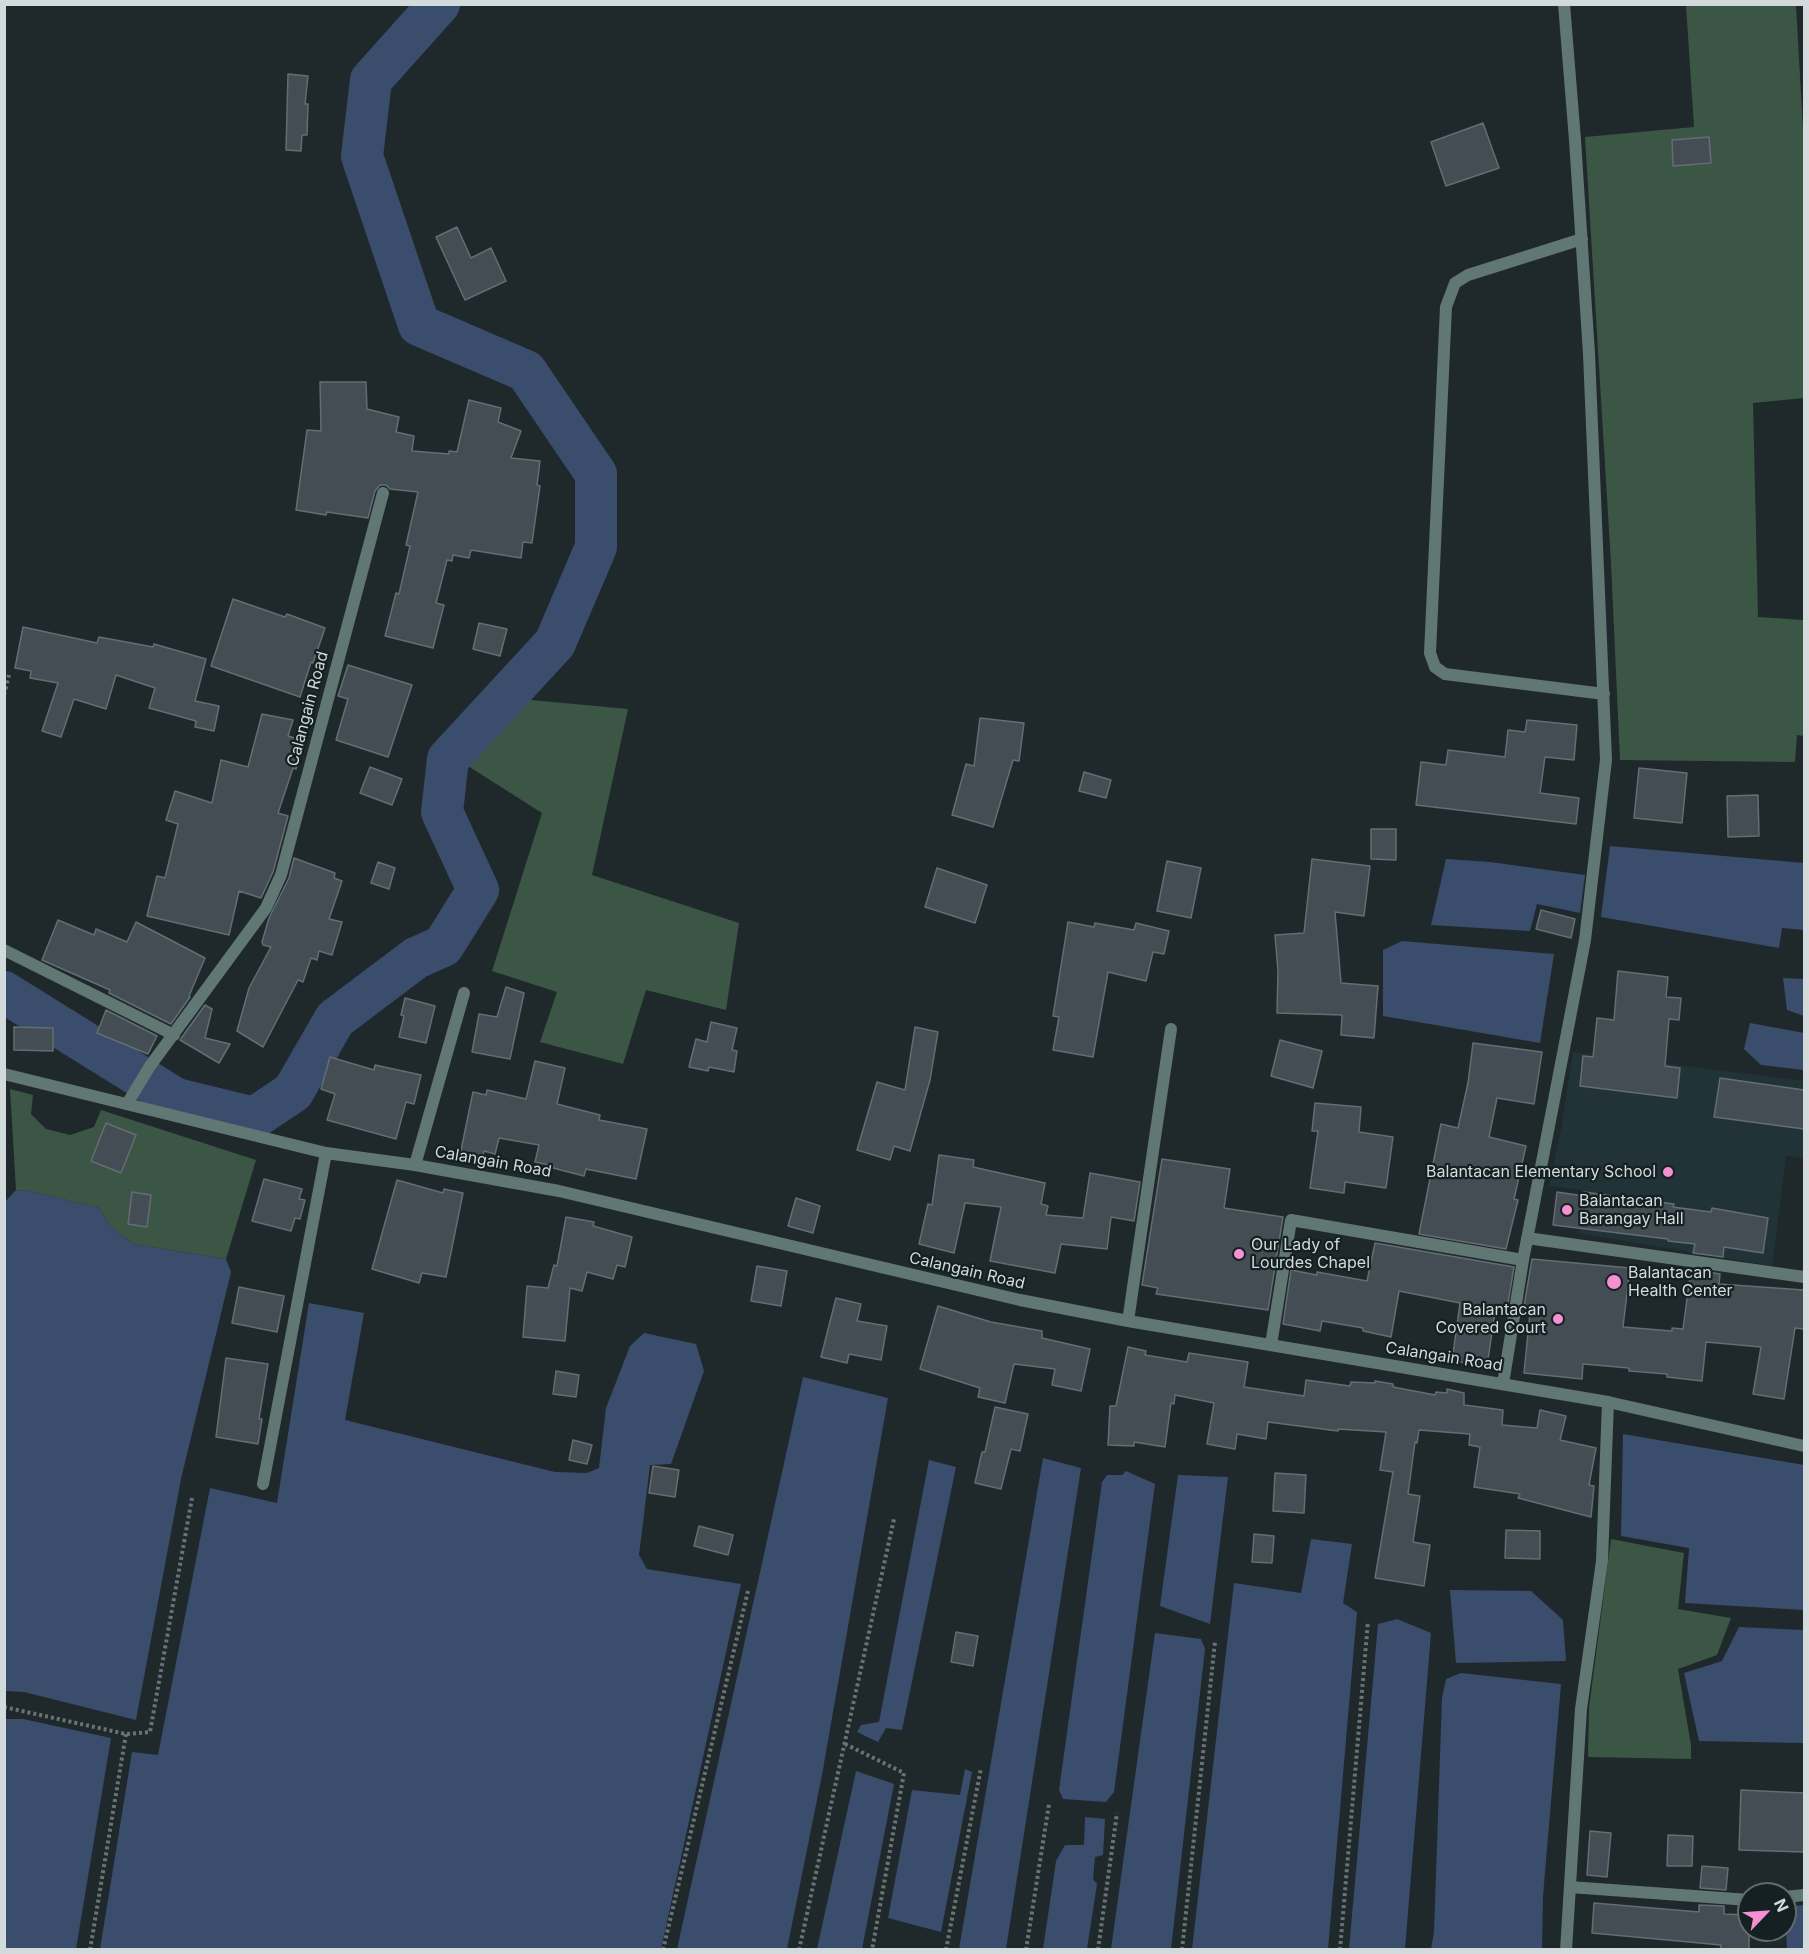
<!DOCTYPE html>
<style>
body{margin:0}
#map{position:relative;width:1809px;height:1954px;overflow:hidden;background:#1f292b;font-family:Inter,sans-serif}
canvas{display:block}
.frame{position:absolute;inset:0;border:6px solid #d3dadb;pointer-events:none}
.north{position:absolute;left:1737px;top:1882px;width:60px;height:60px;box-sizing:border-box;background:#152022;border:2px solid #616a6c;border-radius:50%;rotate:65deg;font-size:16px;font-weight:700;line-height:24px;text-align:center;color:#d3dadb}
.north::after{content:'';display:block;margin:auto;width:21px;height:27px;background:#f591d3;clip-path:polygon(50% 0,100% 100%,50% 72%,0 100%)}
</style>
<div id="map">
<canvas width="1809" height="1954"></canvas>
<div class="frame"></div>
<div class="north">N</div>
</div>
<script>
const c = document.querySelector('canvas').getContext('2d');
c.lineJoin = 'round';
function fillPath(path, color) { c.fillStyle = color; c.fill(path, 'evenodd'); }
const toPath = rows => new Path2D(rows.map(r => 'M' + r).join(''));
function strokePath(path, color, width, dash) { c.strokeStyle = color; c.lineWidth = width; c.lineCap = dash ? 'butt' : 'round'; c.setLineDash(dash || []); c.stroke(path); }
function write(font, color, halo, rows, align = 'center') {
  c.font = font + ' Inter,sans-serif'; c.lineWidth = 4.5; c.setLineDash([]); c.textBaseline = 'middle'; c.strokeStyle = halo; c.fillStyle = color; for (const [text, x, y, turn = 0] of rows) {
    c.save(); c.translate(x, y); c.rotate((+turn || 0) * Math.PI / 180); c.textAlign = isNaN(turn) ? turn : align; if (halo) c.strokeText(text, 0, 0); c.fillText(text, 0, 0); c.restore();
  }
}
const built = toPath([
 [1573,1052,1804,1081,1804,1158,1786,1156,1772,1266,1578,1233,1582,1190,1549,1186,1562,1124]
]);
const green = toPath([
 [1686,5,1796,5,1804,148,1804,398,1753,403,1758,617,1804,620,1804,736,1797,735,1795,762,1620,760,1611,563,1585,137,1694,127],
 [520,699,628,709,592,875,739,923,726,1010,646,990,623,1064,540,1042,557,992,492,971,542,813,460,761],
 [10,1089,33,1095,31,1114,46,1129,70,1135,94,1127,101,1110,256,1160,226,1259,133,1244,110,1226,99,1208,30,1191,16,1190],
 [1611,1539,1684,1553,1678,1609,1731,1618,1717,1655,1678,1669,1691,1745,1691,1759,1588,1757,1589,1708]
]);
const water = toPath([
 [1610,846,1804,863,1804,930,1782,928,1779,948,1601,917],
 [1446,859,1490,862,1585,875,1580,913,1537,904,1530,931,1431,925],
 [1402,941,1554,954,1540,1043,1383,1016,1383,950],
 [1783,978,1804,979,1804,1016,1787,1010],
 [1750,1023,1804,1033,1804,1070,1761,1065,1744,1049],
 [16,1190,30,1191,99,1208,110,1226,133,1244,226,1259,231,1272,181,1479,136,1720,24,1692,5,1691,4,1203],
 [309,1303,364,1313,345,1420,555,1472,587,1473,599,1468,606,1408,630,1346,644,1333,696,1344,704,1371,671,1464,650,1465,639,1555,647,1569,741,1584,661,1949,100,1949,132,1752,158,1755,210,1488,277,1503],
 [803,1377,888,1398,822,1775,787,1949,677,1949],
 [1623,1434,1804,1465,1804,1610,1685,1603,1689,1548,1621,1536],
 [1043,1458,1081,1468,1006,1949,959,1949],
 [929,1460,956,1467,902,1730,886,1728,878,1742,857,1732,861,1725,879,1722],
 [1126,1471,1155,1484,1114,1792,1106,1802,1063,1799,1059,1790,1102,1482,1107,1475,1122,1475],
 [1178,1475,1228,1477,1210,1624,1160,1606],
 [1311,1539,1352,1544,1343,1603,1357,1612,1328,1949,1192,1949,1234,1583,1301,1593],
 [1450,1590,1531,1591,1563,1620,1566,1661,1456,1663],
 [1397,1619,1431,1633,1405,1949,1349,1949,1378,1624],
 [1739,1627,1803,1630,1804,1743,1699,1741,1684,1673,1722,1661],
 [1155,1633,1201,1639,1205,1649,1171,1949,1111,1949],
 [1461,1673,1561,1684,1543,1896,1542,1949,1431,1949,1434,1932,1442,1698,1446,1679],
 [5,1719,23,1719,111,1738,76,1949,5,1949],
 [965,1769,972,1772,941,1932,888,1918,912,1790,960,1795],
 [856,1771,894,1784,862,1949,817,1949],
 [1085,1817,1105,1819,1103,1855,1095,1857,1093,1879,1097,1884,1087,1949,1043,1949,1056,1861,1065,1845,1084,1845],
 [1804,1905,1804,1949,1787,1949,1785,1907]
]);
const river = toPath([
 [4,992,176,1099,254,1118,293,1092,335,1019,416,958,443,946,478,890,442,812,448,759,555,643,596,547,596,474,526,371,419,325,362,156,371,80,439,4]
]);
const building = toPath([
 [288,74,308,76,305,104,308,104,307,135,302,135,301,151,286,150,288,74],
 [1483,123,1499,168,1446,186,1431,142,1483,123],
 [1709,137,1711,163,1673,166,1672,140,1709,137],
 [457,227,471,258,491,248,506,281,465,300,436,237,457,227],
 [320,382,366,382,367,409,399,417,396,432,414,436,412,451,449,454,449,451,457,452,469,400,501,408,498,422,521,431,511,458,540,461,537,485,540,486,532,543,523,542,521,558,471,550,469,558,453,555,452,561,447,560,436,603,444,605,433,648,385,636,396,593,399,594,410,546,406,545,418,492,390,489,386,485,380,485,375,491,368,518,327,512,326,515,296,510,307,430,321,431,320,382],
 [233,599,285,617,287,614,325,628,313,663,311,662,300,697,211,666,233,599],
 [479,623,507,629,500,656,473,649,479,623],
 [23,627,97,643,99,637,153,647,154,644,206,659,195,701,219,706,214,731,195,727,196,721,149,708,155,688,116,675,106,709,74,699,61,737,42,731,58,683,30,678,31,671,15,668,23,627],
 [348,665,412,685,388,757,336,740,348,699,338,696,348,665],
 [262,714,293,720,288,736,304,741,296,769,293,768,278,813,288,816,273,872,261,898,239,891,229,935,147,916,157,876,165,878,178,824,166,820,175,791,212,803,221,760,248,767,262,714],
 [980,718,1024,723,1019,761,1013,760,993,827,952,815,966,764,974,766,980,718],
 [1527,720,1577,725,1574,760,1545,757,1540,793,1579,798,1576,824,1416,805,1421,762,1446,765,1448,750,1505,757,1508,730,1525,732,1527,720],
 [370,767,402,779,392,805,360,793,370,767],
 [1639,768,1687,773,1682,823,1634,818,1639,768],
 [1084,772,1111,780,1106,798,1079,791,1084,772],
 [1758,795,1759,836,1728,837,1727,796,1758,795],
 [1371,829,1396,829,1396,860,1371,859,1371,829],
 [294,858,335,873,334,878,342,881,329,919,342,922,332,955,319,951,317,960,311,958,303,982,298,980,263,1047,237,1031,249,988,271,947,263,945,262,942,269,918,289,878,294,858],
 [1312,859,1370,866,1364,916,1335,912,1341,983,1378,986,1374,1038,1341,1035,1342,1015,1277,1013,1278,971,1275,935,1304,933,1312,859],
 [1167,861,1201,868,1191,918,1157,911,1167,861],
 [378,862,395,868,389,889,371,883,378,862],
 [937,868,987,885,975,923,925,907,937,868],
 [1541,910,1575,919,1571,938,1536,929,1541,910],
 [58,920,94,935,96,929,127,942,136,922,205,958,189,996,190,997,171,1024,109,993,110,990,42,960,58,920],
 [1068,922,1094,927,1095,923,1134,930,1136,923,1169,931,1164,954,1153,952,1146,981,1108,972,1093,1057,1053,1050,1059,1017,1053,1016,1068,922],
 [1618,971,1668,977,1666,997,1681,998,1679,1020,1669,1019,1665,1066,1680,1068,1677,1098,1580,1086,1583,1056,1593,1057,1597,1018,1614,1020,1618,971],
 [506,987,524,993,510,1059,472,1052,479,1014,497,1017,506,987],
 [405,998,435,1006,426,1043,399,1037,404,1016,401,1015,405,998],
 [205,1005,212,1009,205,1038,230,1044,219,1063,180,1040,205,1005],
 [106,1010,157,1036,148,1054,97,1033,106,1010],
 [711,1022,737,1028,732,1050,737,1051,734,1072,709,1067,708,1071,689,1067,696,1039,707,1042,711,1022],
 [14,1027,53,1028,53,1051,14,1050,14,1027],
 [915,1027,938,1032,930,1080,910,1151,894,1146,890,1160,857,1150,877,1082,905,1090,915,1027],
 [1280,1040,1322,1051,1313,1088,1271,1076,1280,1040],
 [1473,1043,1542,1052,1534,1104,1497,1098,1489,1137,1526,1146,1514,1199,1518,1200,1506,1249,1419,1234,1441,1124,1458,1128,1468,1083,1473,1043],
 [330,1057,374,1070,375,1065,421,1075,414,1104,406,1102,396,1139,327,1120,335,1094,321,1089,330,1057],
 [535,1061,565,1068,557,1104,600,1115,599,1120,647,1129,636,1179,586,1169,584,1176,553,1168,554,1166,535,1162,539,1145,499,1138,495,1154,484,1151,482,1160,460,1155,473,1092,486,1095,487,1090,526,1099,535,1061],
 [1720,1078,1804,1090,1804,1129,1714,1117,1720,1078],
 [1315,1103,1361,1107,1359,1132,1393,1137,1386,1188,1345,1182,1344,1193,1310,1188,1318,1131,1312,1131,1315,1103],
 [106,1123,136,1135,121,1173,91,1161,106,1123],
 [939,1155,974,1160,973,1167,1045,1183,1041,1204,1048,1206,1046,1215,1083,1218,1090,1173,1140,1182,1134,1221,1111,1217,1107,1249,1061,1244,1055,1273,990,1261,1001,1207,965,1203,954,1253,919,1244,928,1204,932,1205,939,1155],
 [1162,1159,1230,1169,1224,1208,1283,1217,1268,1310,1156,1294,1158,1288,1142,1285,1162,1159],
 [264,1179,302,1189,299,1199,305,1200,300,1219,295,1218,291,1231,252,1221,264,1179],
 [397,1180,443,1193,444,1189,463,1193,446,1277,422,1273,419,1283,372,1269,397,1180],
 [132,1192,151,1195,147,1227,128,1224,132,1192],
 [1557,1192,1584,1196,1584,1192,1674,1204,1673,1207,1711,1212,1712,1208,1768,1218,1763,1253,1724,1247,1723,1257,1693,1253,1695,1244,1668,1241,1668,1239,1553,1225,1557,1192],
 [796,1198,820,1206,813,1233,788,1226,796,1198],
 [566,1217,594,1222,593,1226,632,1237,625,1267,617,1265,613,1279,587,1272,582,1291,570,1288,565,1341,523,1337,527,1286,548,1288,554,1265,557,1266,566,1217],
 [1375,1243,1514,1267,1507,1309,1496,1306,1487,1366,1452,1361,1460,1303,1399,1291,1391,1337,1363,1331,1363,1328,1322,1321,1320,1331,1283,1324,1291,1270,1317,1275,1317,1272,1367,1281,1375,1243],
 [1532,1259,1630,1268,1623,1327,1672,1331,1672,1328,1683,1329,1691,1269,1720,1274,1719,1284,1804,1290,1804,1329,1795,1328,1784,1399,1753,1394,1761,1347,1706,1342,1702,1381,1667,1377,1667,1374,1629,1371,1629,1368,1583,1364,1582,1379,1524,1373,1530,1313,1523,1312,1532,1259],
 [757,1266,787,1271,781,1306,751,1301,757,1266],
 [239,1287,284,1296,277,1332,232,1323,239,1287],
 [836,1298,861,1304,857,1321,887,1326,881,1360,849,1354,847,1363,821,1357,836,1298],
 [938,1306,991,1322,1042,1331,1042,1338,1090,1349,1081,1391,1052,1385,1055,1369,1014,1364,1005,1403,978,1397,980,1388,920,1369,938,1306],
 [1128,1347,1146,1351,1145,1355,1187,1362,1189,1353,1248,1362,1244,1387,1304,1396,1306,1380,1350,1386,1351,1382,1375,1383,1375,1381,1393,1384,1393,1387,1435,1395,1436,1392,1447,1393,1447,1389,1464,1393,1464,1405,1503,1410,1502,1425,1537,1428,1540,1410,1566,1416,1560,1440,1596,1448,1589,1485,1594,1486,1591,1517,1518,1498,1520,1494,1474,1487,1480,1447,1469,1445,1470,1434,1419,1430,1417,1443,1415,1442,1408,1494,1420,1496,1413,1542,1430,1545,1424,1586,1375,1578,1393,1472,1380,1470,1386,1432,1338,1429,1338,1431,1268,1422,1266,1439,1237,1434,1235,1449,1207,1444,1214,1403,1175,1395,1174,1404,1171,1403,1165,1447,1134,1442,1134,1446,1108,1445,1110,1406,1116,1406,1128,1347],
 [226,1358,268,1364,259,1419,262,1419,258,1444,216,1437,226,1358],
 [556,1371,579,1375,576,1397,553,1394,556,1371],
 [995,1407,1028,1414,1020,1451,1011,1449,1001,1489,975,1483,982,1452,985,1452,995,1407],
 [573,1440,592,1445,587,1464,569,1460,573,1440],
 [653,1466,679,1470,675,1497,649,1493,653,1466],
 [1275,1473,1306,1475,1304,1513,1273,1511,1275,1473],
 [699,1526,733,1535,728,1555,694,1546,699,1526],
 [1506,1530,1540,1531,1540,1559,1505,1558,1506,1530],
 [1254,1534,1274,1536,1272,1563,1252,1562,1254,1534],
 [956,1632,978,1636,973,1666,951,1662,956,1632],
 [1741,1790,1804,1793,1804,1852,1739,1850,1741,1790],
 [1590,1831,1611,1833,1607,1877,1587,1875,1590,1831],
 [1668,1835,1693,1836,1692,1866,1667,1866,1668,1835],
 [1702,1866,1728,1868,1726,1890,1700,1888,1702,1866],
 [1594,1903,1699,1912,1699,1905,1724,1906,1724,1914,1749,1915,1749,1950,1720,1950,1721,1945,1592,1933,1594,1903]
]);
const path = toPath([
 [4,695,9,675],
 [4,1707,126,1734,150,1732,192,1498],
 [845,1744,904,1773,872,1950],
 [90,1950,126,1734],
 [663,1950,748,1591],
 [799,1950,894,1519],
 [946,1950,981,1768],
 [1026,1950,1049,1804],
 [1098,1950,1117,1813],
 [1182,1950,1215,1642],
 [1340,1950,1368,1621]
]);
const minor = toPath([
 [1582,239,1468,275,1455,283,1446,307,1430,653,1435,667,1445,674,1604,694],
 [4,950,174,1035],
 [127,1104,150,1066,266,908,281,875,383,493],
 [415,1165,464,993],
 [1527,1238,1804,1277],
 [1128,1321,1171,1029],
 [1271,1345,1291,1220,1523,1260],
 [1503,1384,1523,1260,1585,940,1606,760,1589,354,1575,140,1564,4],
 [263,1484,326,1153],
 [1570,1887,1749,1900],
 [1785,1897,1804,1895],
 [1566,1950,1581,1709,1602,1561,1608,1402]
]);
const tertiary = toPath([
 [4,1074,326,1153,415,1165,559,1191,1020,1300,1128,1321,1608,1402,1804,1446]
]);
const markers = [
 [1668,1172,6,"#f591d3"],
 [1567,1210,6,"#f591d3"],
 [1239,1254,6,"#f591d3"],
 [1614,1282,8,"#f591d3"],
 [1558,1319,6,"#f591d3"]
];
const streetNames = [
 ["Calangain Road",308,709,-75],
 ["Calangain Road",493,1162,10],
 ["Calangain Road",967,1271,13],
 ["Calangain Road",1444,1357,9]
];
const poiNames = [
 ["Balantacan Elementary School",1656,1172,"right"],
 ["Balantacan",1579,1201],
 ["Barangay Hall",1579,1219],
 ["Our Lady of",1251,1245],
 ["Lourdes Chapel",1251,1263],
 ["Balantacan",1628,1273],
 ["Health Center",1628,1291],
 ["Balantacan",1546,1310,"right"],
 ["Covered Court",1546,1328,"right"]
];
fillPath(built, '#213336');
fillPath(green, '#3b5645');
fillPath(water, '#3b4d6d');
strokePath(river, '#3b4d6d', 42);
fillPath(building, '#444d53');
strokePath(building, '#636d73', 1.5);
strokePath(path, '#6a7274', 4, [3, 3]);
strokePath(minor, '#617773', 12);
strokePath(tertiary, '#617773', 12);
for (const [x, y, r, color] of markers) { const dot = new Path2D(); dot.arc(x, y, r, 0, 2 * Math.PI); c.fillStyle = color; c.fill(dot); strokePath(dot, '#152022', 2); }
write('16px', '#d3dadb', '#152022', streetNames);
write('16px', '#d3dadb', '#152022', poiNames, 'left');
</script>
